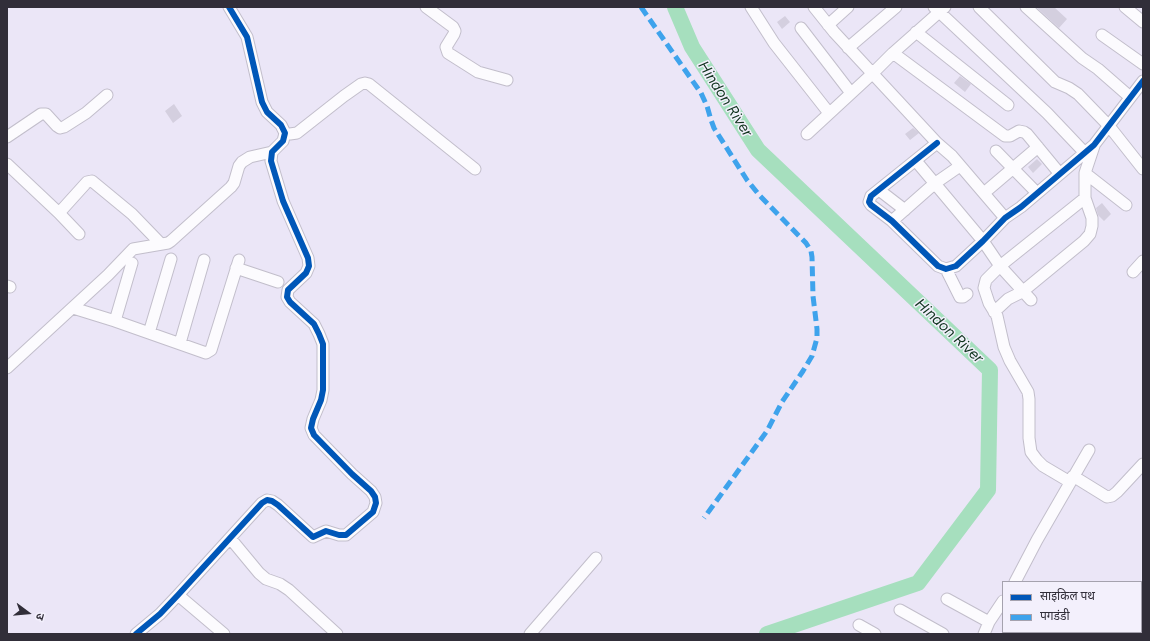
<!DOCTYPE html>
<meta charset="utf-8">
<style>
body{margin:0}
#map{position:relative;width:1150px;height:641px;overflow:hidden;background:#ebe6f7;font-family:Figtree,"Noto Sans Devanagari",sans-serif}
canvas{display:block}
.frame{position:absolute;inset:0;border:8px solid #312e39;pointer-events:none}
.legend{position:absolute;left:1002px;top:581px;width:140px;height:52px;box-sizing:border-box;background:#f3f0fc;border:1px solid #a5a2ae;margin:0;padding:5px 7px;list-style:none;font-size:12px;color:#312e39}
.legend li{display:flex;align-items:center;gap:8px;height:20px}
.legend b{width:20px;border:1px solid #a5a2ae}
.north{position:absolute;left:8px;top:593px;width:40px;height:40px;-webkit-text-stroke:3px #f3f0fc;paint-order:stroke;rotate:106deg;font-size:11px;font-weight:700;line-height:16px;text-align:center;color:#312e39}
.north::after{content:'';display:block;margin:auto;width:14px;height:18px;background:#312e39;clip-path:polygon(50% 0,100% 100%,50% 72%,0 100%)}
</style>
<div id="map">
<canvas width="1150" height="641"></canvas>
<div class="frame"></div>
<ul class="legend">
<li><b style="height:5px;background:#0057b8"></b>साइकिल पथ</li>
<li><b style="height:5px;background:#3ea3ec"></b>पगडंडी</li>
</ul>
<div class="north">उ</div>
</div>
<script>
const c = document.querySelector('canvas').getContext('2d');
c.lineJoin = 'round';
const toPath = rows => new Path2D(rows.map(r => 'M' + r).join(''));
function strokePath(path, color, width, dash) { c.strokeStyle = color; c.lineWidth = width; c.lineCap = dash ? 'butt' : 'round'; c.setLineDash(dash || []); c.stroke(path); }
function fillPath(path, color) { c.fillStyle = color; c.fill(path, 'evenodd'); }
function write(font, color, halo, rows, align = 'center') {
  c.font = font + ' Figtree,sans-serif'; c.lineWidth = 3; c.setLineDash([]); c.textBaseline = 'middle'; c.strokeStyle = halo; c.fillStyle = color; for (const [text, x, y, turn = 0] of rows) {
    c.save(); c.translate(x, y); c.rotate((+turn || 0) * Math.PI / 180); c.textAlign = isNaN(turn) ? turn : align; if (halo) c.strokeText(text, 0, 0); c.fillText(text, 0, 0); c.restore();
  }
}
const river = toPath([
 [675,7,692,47,758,150,990,370,988,490,918,583,767,634]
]);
const building = toPath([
 [1036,7,1054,7,1067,19,1059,28],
 [785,16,790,22,782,29,777,22],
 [960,76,971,84,965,92,954,83],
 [174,104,182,116,173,123,165,111],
 [913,128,919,133,910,140,905,134],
 [1037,159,1042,164,1033,173,1028,167],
 [1102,203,1111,214,1104,221,1098,215,1096,208]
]);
const minor = toPath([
 [426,7,453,27,455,31,454,34,446,47,448,53,478,72,507,80],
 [751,7,774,43,829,113],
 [814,7,834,32,937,143,952,156,1005,218],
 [934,7,1047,113,1085,153],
 [979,7,1055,82,1069,88,1078,94,1109,126,1143,169],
 [1026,7,1082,58,1098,69,1130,97],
 [1125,7,1143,22],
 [828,25,848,7],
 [801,28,851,93],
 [916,32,1008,105],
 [1102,35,1143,64],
 [848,48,896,7],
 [893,53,1005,136,1010,136,1019,131,1024,132,1027,134,1060,174],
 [285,133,290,134,297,133,344,96,361,84,365,83,369,84,475,169],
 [807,134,872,74,893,53,945,7],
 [7,137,41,114,46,114,57,126,60,128,64,127,86,113,107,95],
 [937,143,871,196,869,202,871,205,892,221,938,266,946,269,956,266,983,241,1005,218,1021,207,1094,145,1143,81],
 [996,151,1037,193],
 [916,161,983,241,1000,266,1031,300],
 [7,164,59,213,79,234],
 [1085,173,1126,205],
 [879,190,905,210],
 [984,193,1038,147],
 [59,213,87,182,92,181,132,214,161,244],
 [892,221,934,184,960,166],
 [236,268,278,282],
 [946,269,960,297,963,297,967,294],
 [1133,272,1143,261],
 [7,286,10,287],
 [73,308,115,321,206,353,211,350,239,260],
 [994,312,1008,299,1022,292,1084,241,1090,234,1092,226,1092,218,1085,198,1085,173,1094,146],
 [115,321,132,263],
 [149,333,171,259],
 [180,343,204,260],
 [7,368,108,275,133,249,168,243,171,241,231,187,234,183,239,166,242,162,250,157,272,152],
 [1073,476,1107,497,1112,496,1117,492,1143,464],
 [1070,482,1043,466,1037,460,1031,452,1029,438,1029,399,1028,392,1010,361,1004,347,997,316,989,303,984,288,986,280,1000,266,1085,198],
 [230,538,259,573,266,579,280,584,289,590,337,634],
 [1015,582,1037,540,1089,450],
 [178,595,224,634],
 [947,599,989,622],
 [900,610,943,634],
 [859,625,875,634],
 [1030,632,1034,634],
 [136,634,160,614,178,595,262,503,267,500,272,501,278,505,313,537,326,531,339,535,346,535,373,512,376,503,375,497,371,491,352,474,314,435,311,428,313,419,321,400,323,390,323,344,319,334,314,324,290,302,287,297,288,290,306,273,309,266,308,258,283,201,271,161,272,152,283,141,285,133,281,125,267,112,262,102,247,37,229,7],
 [530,634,596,558],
 [984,634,989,622,1003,601],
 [1074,634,1075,632]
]);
const quiet = toPath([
 [641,7,701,93,707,106,711,120,714,128,747,180,760,196,806,243,811,251,812,257,813,296,817,329,817,338,812,356,803,371,782,402,767,431,704,518]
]);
const cycleway = toPath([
 [937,143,871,196,869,202,871,205,892,221,938,266,946,269,956,266,983,241,1005,218,1021,207,1094,145,1143,81],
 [136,634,160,614,178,595,262,503,267,500,272,501,278,505,313,537,326,531,339,535,346,535,373,512,376,503,375,497,371,491,352,474,314,435,311,428,313,419,321,400,323,390,323,344,319,334,314,324,290,302,287,297,288,290,306,273,309,266,308,258,283,201,271,161,272,152,283,141,285,133,281,125,267,112,262,102,247,37,229,7]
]);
const waterNames = [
 ["Hindon River",725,99,57],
 ["Hindon River",949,331,43]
];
strokePath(river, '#a6dfbe', 16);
fillPath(building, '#d4cfdf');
strokePath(minor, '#c2becb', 13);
strokePath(minor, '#fcfbfe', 11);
strokePath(quiet, '#3ea3ec', 5, [10, 5]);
strokePath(cycleway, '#0057b8', 6);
write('italic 15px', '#0f331d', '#f3f0fc', waterNames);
</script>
